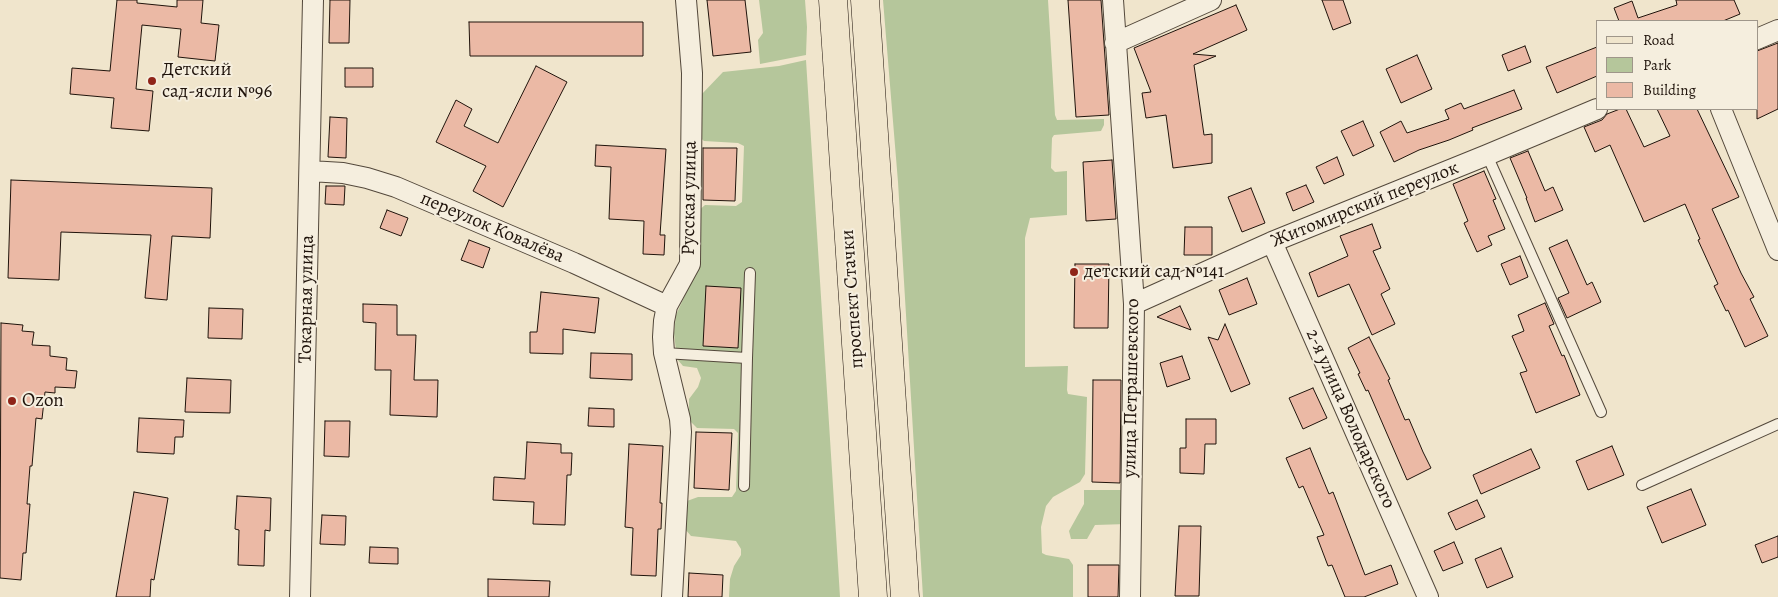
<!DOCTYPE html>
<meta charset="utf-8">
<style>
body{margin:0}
#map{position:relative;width:1778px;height:597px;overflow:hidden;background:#f0e5cc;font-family:Alegreya,serif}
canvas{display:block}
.legend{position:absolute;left:1596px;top:20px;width:162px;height:90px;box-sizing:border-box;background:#f5eede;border:1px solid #9f968a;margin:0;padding:6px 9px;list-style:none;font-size:15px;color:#1f130b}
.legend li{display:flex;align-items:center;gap:10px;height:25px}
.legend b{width:25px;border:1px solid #9f968a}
</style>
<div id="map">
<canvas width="1778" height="597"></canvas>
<ul class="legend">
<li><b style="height:6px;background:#f0e5cc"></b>Road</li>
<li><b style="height:14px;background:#b5c69b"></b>Park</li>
<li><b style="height:14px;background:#ebb9a5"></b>Building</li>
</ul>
</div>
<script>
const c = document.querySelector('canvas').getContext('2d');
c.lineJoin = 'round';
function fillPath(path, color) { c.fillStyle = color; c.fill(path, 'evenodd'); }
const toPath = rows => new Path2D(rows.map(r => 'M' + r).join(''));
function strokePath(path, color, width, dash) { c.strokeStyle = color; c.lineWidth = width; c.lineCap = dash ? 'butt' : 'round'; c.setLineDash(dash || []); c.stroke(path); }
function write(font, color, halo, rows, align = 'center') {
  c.font = font + ' Alegreya,serif'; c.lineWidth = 4; c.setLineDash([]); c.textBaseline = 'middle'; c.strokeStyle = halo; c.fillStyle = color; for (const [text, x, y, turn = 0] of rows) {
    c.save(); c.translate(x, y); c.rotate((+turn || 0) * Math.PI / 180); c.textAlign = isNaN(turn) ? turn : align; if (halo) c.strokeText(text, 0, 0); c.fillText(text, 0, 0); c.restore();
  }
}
const green = toPath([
 [759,0,805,0,807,27,806,55,760,64,758,40,763,33],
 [883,0,1048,0,1055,115,1057,120,1104,119,1104,125,1101,131,1054,135,1052,138,1051,168,1055,172,1067,171,1067,215,1030,218,1025,238,1025,367,1068,366,1067,390,1068,394,1087,397,1085,474,1080,482,1053,497,1046,506,1041,527,1042,553,1046,555,1069,559,1073,565,1073,597,923,597,898,182],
 [806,60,840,597,729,597,730,579,734,566,741,555,741,549,736,541,691,536,685,529,687,501,698,497,732,497,736,491,738,433,734,429,697,428,689,420,689,399,698,387,701,378,697,368,683,366,677,359,674,333,676,315,690,284,697,212,705,205,736,206,742,202,744,146,738,143,704,141,696,134,701,95,723,72,779,66],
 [1084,490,1127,490,1127,524,1095,525,1087,539,1071,539,1069,531,1084,504]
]);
const building = toPath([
 [117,0,137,0,137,3,177,7,177,0,203,0,201,23,219,25,215,61,178,57,181,29,142,25,136,89,153,91,149,131,111,128,114,98,70,94,72,68,110,71,117,0],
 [330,0,350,0,349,43,329,43,330,0],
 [707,0,745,0,751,52,713,56,707,0],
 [1068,0,1101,0,1109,115,1076,117,1068,0],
 [1322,0,1343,0,1351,23,1333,30,1322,0],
 [1676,0,1734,0,1740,14,1723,21,1619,21,1614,8,1632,1,1638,18,1677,5,1676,0],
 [1236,5,1247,30,1193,54,1216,56,1194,65,1204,135,1212,134,1212,163,1173,168,1166,115,1146,118,1142,93,1151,92,1134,48,1236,5],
 [469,22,643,22,643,56,470,56,469,22],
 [1778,43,1778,109,1757,119,1757,51,1778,43],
 [1525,46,1531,62,1508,71,1502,55,1525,46],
 [1597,47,1597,76,1557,93,1546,67,1597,47],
 [1417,55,1432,89,1401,103,1386,69,1417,55],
 [536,66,567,82,503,207,473,191,486,166,436,142,456,100,472,109,464,126,498,143,536,66],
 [345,68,373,68,373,87,345,87,345,68],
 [1514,90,1522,109,1472,128,1473,130,1449,140,1419,150,1394,162,1380,132,1401,121,1407,133,1449,119,1445,110,1461,103,1464,109,1514,90],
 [1620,109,1626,109,1644,147,1670,136,1657,109,1697,109,1739,197,1712,209,1741,273,1754,297,1750,299,1768,336,1745,347,1728,310,1726,311,1714,286,1718,284,1698,240,1700,239,1685,204,1644,222,1610,145,1595,152,1584,127,1602,120,1607,114,1620,109],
 [330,117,347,118,346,158,328,157,330,117],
 [1363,121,1374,146,1353,156,1341,131,1363,121],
 [596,145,666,149,660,235,665,235,664,255,643,254,644,221,609,219,611,167,595,166,596,145],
 [703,148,737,148,735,201,703,200,703,148],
 [1528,151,1545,191,1553,187,1563,210,1535,222,1526,198,1527,198,1510,158,1528,151],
 [1337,157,1344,175,1324,184,1316,167,1337,157],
 [1112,160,1116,219,1086,221,1083,162,1112,160],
 [1484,171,1496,199,1493,200,1505,229,1488,236,1492,245,1477,252,1464,223,1468,221,1453,184,1484,171],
 [11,180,212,188,210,238,172,236,167,300,145,298,151,235,61,232,59,280,8,278,11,180],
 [1306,185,1314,202,1293,211,1286,193,1306,185],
 [326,186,345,186,344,205,325,204,326,186],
 [1251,188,1265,223,1242,232,1228,197,1251,188],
 [387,210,408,218,401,236,380,228,387,210],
 [1372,224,1381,248,1373,251,1390,289,1381,294,1395,324,1372,335,1349,284,1318,297,1309,273,1348,256,1340,236,1372,224],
 [1185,227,1212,227,1212,255,1184,255,1185,227],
 [469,240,490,248,483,268,461,260,469,240],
 [1567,240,1587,285,1592,282,1601,302,1567,318,1558,298,1569,293,1549,248,1567,240],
 [1520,256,1528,277,1510,285,1501,264,1520,256],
 [1075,264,1109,264,1108,328,1074,328,1075,264],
 [1247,278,1257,304,1229,315,1219,290,1247,278],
 [706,286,741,288,738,348,703,346,706,286],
 [541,292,599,298,595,333,563,329,563,354,530,353,530,332,537,332,541,292],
 [1545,303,1554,324,1549,326,1562,356,1564,355,1580,395,1536,413,1520,373,1527,371,1512,336,1524,331,1518,315,1545,303],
 [363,304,397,305,397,335,416,335,414,380,438,380,437,417,390,415,391,370,375,370,376,323,363,322,363,304],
 [1180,306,1191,330,1157,317,1180,306],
 [209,308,243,309,242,339,208,338,209,308],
 [1,323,23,325,22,331,34,332,32,345,50,346,50,356,67,358,66,370,77,371,75,388,55,387,55,393,45,392,42,419,36,418,32,466,30,466,27,504,30,504,26,553,23,553,21,580,0,578,1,323],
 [1225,324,1250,384,1231,392,1208,337,1218,340,1225,324],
 [1369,337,1390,379,1388,380,1405,420,1409,419,1423,452,1431,468,1407,480,1368,390,1366,391,1358,374,1360,373,1348,348,1369,337],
 [591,353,632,354,632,380,590,378,591,353],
 [1182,356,1190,379,1167,387,1160,363,1182,356],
 [187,378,231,380,230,413,185,412,187,378],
 [1093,380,1121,380,1120,483,1092,482,1093,380],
 [1313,388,1327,418,1303,429,1289,398,1313,388],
 [589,408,614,409,614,427,588,426,589,408],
 [139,418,184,420,183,437,175,437,174,454,137,452,139,418],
 [1186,419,1216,419,1216,444,1205,444,1204,474,1180,473,1180,448,1186,448,1186,419],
 [325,421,350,421,349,457,324,456,325,421],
 [696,432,732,433,729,490,694,488,696,432],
 [527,442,561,444,561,453,572,453,571,475,567,475,565,525,533,524,534,502,493,500,494,477,525,479,527,442],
 [629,444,663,446,660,503,662,503,661,529,658,529,656,576,631,575,633,528,625,527,629,444],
 [1612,446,1624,475,1588,490,1576,461,1612,446],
 [1310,448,1329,494,1333,492,1365,575,1391,565,1398,584,1364,597,1345,597,1332,565,1328,566,1317,537,1324,535,1303,486,1299,488,1286,458,1310,448],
 [1531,449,1540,468,1481,494,1473,475,1531,449],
 [1691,489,1706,525,1662,543,1647,507,1691,489],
 [134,492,168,498,154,580,151,579,150,597,116,597,134,492],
 [237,496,271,498,270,531,265,530,264,566,238,565,239,530,235,529,237,496],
 [1477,500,1485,517,1456,530,1448,513,1477,500],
 [322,515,346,516,345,545,320,544,322,515],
 [1179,526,1201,526,1199,596,1175,596,1179,526],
 [1778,536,1778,557,1762,563,1755,545,1778,536],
 [1454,542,1463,563,1443,571,1434,551,1454,542],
 [370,547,398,548,398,564,369,563,370,547],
 [1501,548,1513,577,1487,588,1475,559,1501,548],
 [1088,565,1119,565,1118,597,1088,597,1088,565],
 [689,573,723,575,722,597,688,597,689,573],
 [488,579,550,581,549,597,488,597,488,579]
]);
const service = toPath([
 [1487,155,1601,412],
 [664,353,747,358,750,273],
 [1642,485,1778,424],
 [744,486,747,358]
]);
const minor = toPath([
 [1113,0,1134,304,1130,597],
 [1757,39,1778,30],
 [1115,43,1211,0],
 [1721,109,1778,250],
 [310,171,343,173,367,178,396,187,574,263,667,306],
 [1272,242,1428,597],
 [1134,304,1272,242,1487,155,1597,109],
 [300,597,313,0],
 [672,597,681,432,680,419,664,353,663,337,664,321,667,306,690,264,692,73,686,0]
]);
const primary = toPath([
 [833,0,873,597],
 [865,0,905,597]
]);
const markers = [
 [152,81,5,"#8f2418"],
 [1074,272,5,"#8f2418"],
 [12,401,5,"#8f2418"]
];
const poiNames = [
 ["Детский",162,70],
 ["сад-ясли №96",162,92],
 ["детский сад №141",1084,272],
 ["Ozon",22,401]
];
const streetNames = [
 ["Русская улица",690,198,-89],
 ["Житомирский переулок",1365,205,-22],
 ["переулок Ковалёва",492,228,23],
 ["Токарная улица",307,299,-89],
 ["проспект Стачки",853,299,-94],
 ["улица Петрашевского",1132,388,-89],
 ["2-я улица Володарского",1350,419,66]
];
fillPath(green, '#b5c69b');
fillPath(building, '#ebb9a5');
strokePath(building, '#1f130b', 1);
strokePath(service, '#53483b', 12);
strokePath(minor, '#53483b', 22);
strokePath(primary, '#1f130b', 29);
strokePath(service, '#f5eede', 10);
strokePath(minor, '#f5eede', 20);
strokePath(primary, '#f0e5cc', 28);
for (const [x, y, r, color] of markers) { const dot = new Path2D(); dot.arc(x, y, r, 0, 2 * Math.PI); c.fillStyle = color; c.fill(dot); strokePath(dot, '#f5eede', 2); }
write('19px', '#1f130b', '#f5eede', poiNames, 'left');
write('19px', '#1f130b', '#f5eede', streetNames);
</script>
